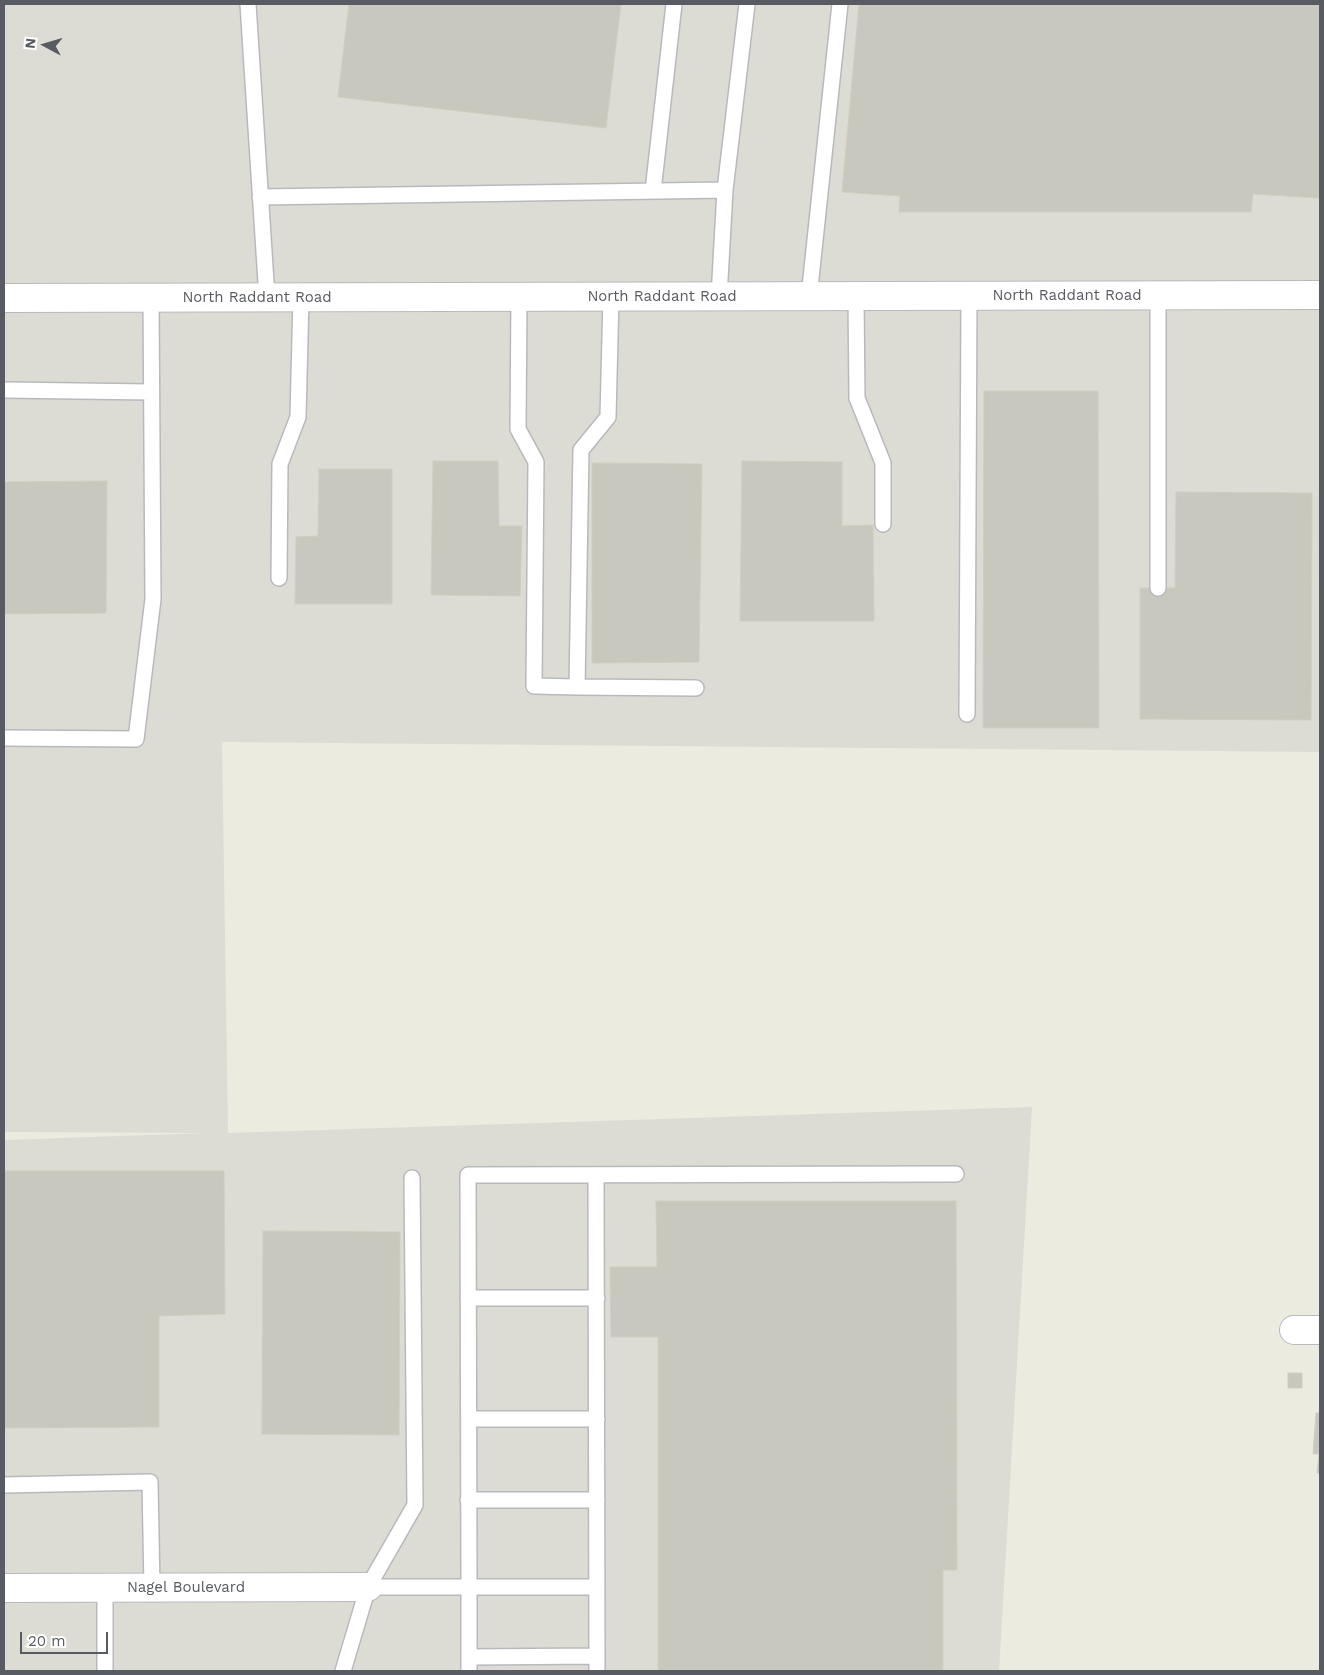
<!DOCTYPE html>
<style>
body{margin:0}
#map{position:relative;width:1324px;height:1675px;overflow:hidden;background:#ecebe0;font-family:"Work Sans",sans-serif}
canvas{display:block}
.frame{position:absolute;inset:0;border:5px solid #585b61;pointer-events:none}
.north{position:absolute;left:20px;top:20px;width:50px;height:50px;-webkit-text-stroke:4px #fff;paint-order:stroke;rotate:276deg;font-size:14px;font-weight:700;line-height:20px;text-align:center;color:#585b61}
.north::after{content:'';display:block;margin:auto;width:18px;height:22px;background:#585b61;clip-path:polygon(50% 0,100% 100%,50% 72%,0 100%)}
.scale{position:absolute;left:20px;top:1632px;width:88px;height:22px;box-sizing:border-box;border:2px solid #585b61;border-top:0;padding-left:6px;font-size:15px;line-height:18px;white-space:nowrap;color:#585b61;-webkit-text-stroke:4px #fff;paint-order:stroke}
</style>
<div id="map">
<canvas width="1324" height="1675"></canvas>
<div class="frame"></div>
<div class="north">N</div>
<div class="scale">20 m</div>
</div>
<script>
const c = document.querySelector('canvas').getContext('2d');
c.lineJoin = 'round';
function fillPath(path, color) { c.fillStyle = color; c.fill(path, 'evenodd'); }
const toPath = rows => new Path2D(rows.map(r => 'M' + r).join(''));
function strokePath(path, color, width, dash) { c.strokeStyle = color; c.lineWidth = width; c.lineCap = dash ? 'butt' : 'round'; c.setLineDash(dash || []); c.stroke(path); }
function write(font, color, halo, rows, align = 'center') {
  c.font = font + ' "Work Sans",sans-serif'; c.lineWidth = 5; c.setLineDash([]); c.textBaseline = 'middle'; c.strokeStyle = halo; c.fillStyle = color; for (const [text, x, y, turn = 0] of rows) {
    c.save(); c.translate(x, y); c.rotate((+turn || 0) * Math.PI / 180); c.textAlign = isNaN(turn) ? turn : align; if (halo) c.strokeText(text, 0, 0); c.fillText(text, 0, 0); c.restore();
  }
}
const industrial = toPath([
 [4,4,1320,4,1320,752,222,742,228,1133,1032,1107,999,1671,4,1671,4,1140,208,1133,4,1132]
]);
const building = toPath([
 [349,4,621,4,606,128,338,97,349,4],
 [859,4,1320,4,1319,198,1253,194,1251,212,899,212,900,196,842,192,859,4],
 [984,391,1098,391,1099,728,983,728,984,391],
 [433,461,498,461,499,526,522,526,520,596,431,595,433,461],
 [742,461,842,462,842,526,873,525,874,621,740,621,742,461],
 [592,463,702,464,699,662,592,663,592,463],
 [319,469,392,469,392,604,295,604,296,537,318,536,319,469],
 [107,481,106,613,4,614,4,482,107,481],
 [1176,492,1312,493,1311,720,1140,719,1140,588,1175,588,1176,492],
 [4,1171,224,1171,225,1314,159,1316,159,1427,4,1428,4,1171],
 [656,1201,956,1201,957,1570,943,1570,943,1671,658,1671,658,1337,611,1337,610,1267,657,1267,656,1201],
 [263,1231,400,1232,399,1435,262,1434,263,1231],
 [1288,1373,1302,1373,1302,1388,1288,1388,1288,1373],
 [1316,1413,1320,1413,1320,1473,1317,1473,1319,1454,1313,1454,1316,1413]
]);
const service = toPath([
 [248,4,267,298],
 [653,191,674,4],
 [260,197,725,190],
 [1158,296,1158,588],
 [611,297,608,417,581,450,577,687,696,688],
 [719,297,725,190,747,4],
 [809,297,840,4],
 [856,297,857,398,883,463,883,524],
 [519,298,518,429,536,462,534,686,577,687],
 [4,390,151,392],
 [279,578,280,464,298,417,301,298],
 [967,714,969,296],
 [4,738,136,739,153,599,151,298],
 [596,1175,597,1671],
 [468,1298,597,1298],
 [469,1419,597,1419],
 [4,1485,150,1482,152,1588],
 [468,1500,597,1500],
 [368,1587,469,1587,468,1175,956,1174],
 [469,1657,597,1656],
 [105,1671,105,1588],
 [343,1671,368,1587,415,1505,412,1178],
 [469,1671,469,1587,597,1587]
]);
const minor = toPath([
 [4,298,1320,295],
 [1294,1330,1320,1330],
 [4,1588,368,1587]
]);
const streetNames = [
 ["North Raddant Road",1067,296],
 ["North Raddant Road",662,297],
 ["North Raddant Road",257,298],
 ["Nagel Boulevard",186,1588]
];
fillPath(industrial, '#dcdcd4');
fillPath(building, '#c8c8bf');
strokePath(building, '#d0cebe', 1);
strokePath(service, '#b8b9bf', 18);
strokePath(minor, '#b8b9bf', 30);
strokePath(service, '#fff', 15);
strokePath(minor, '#fff', 28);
write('15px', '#585b61', '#fff', streetNames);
</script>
